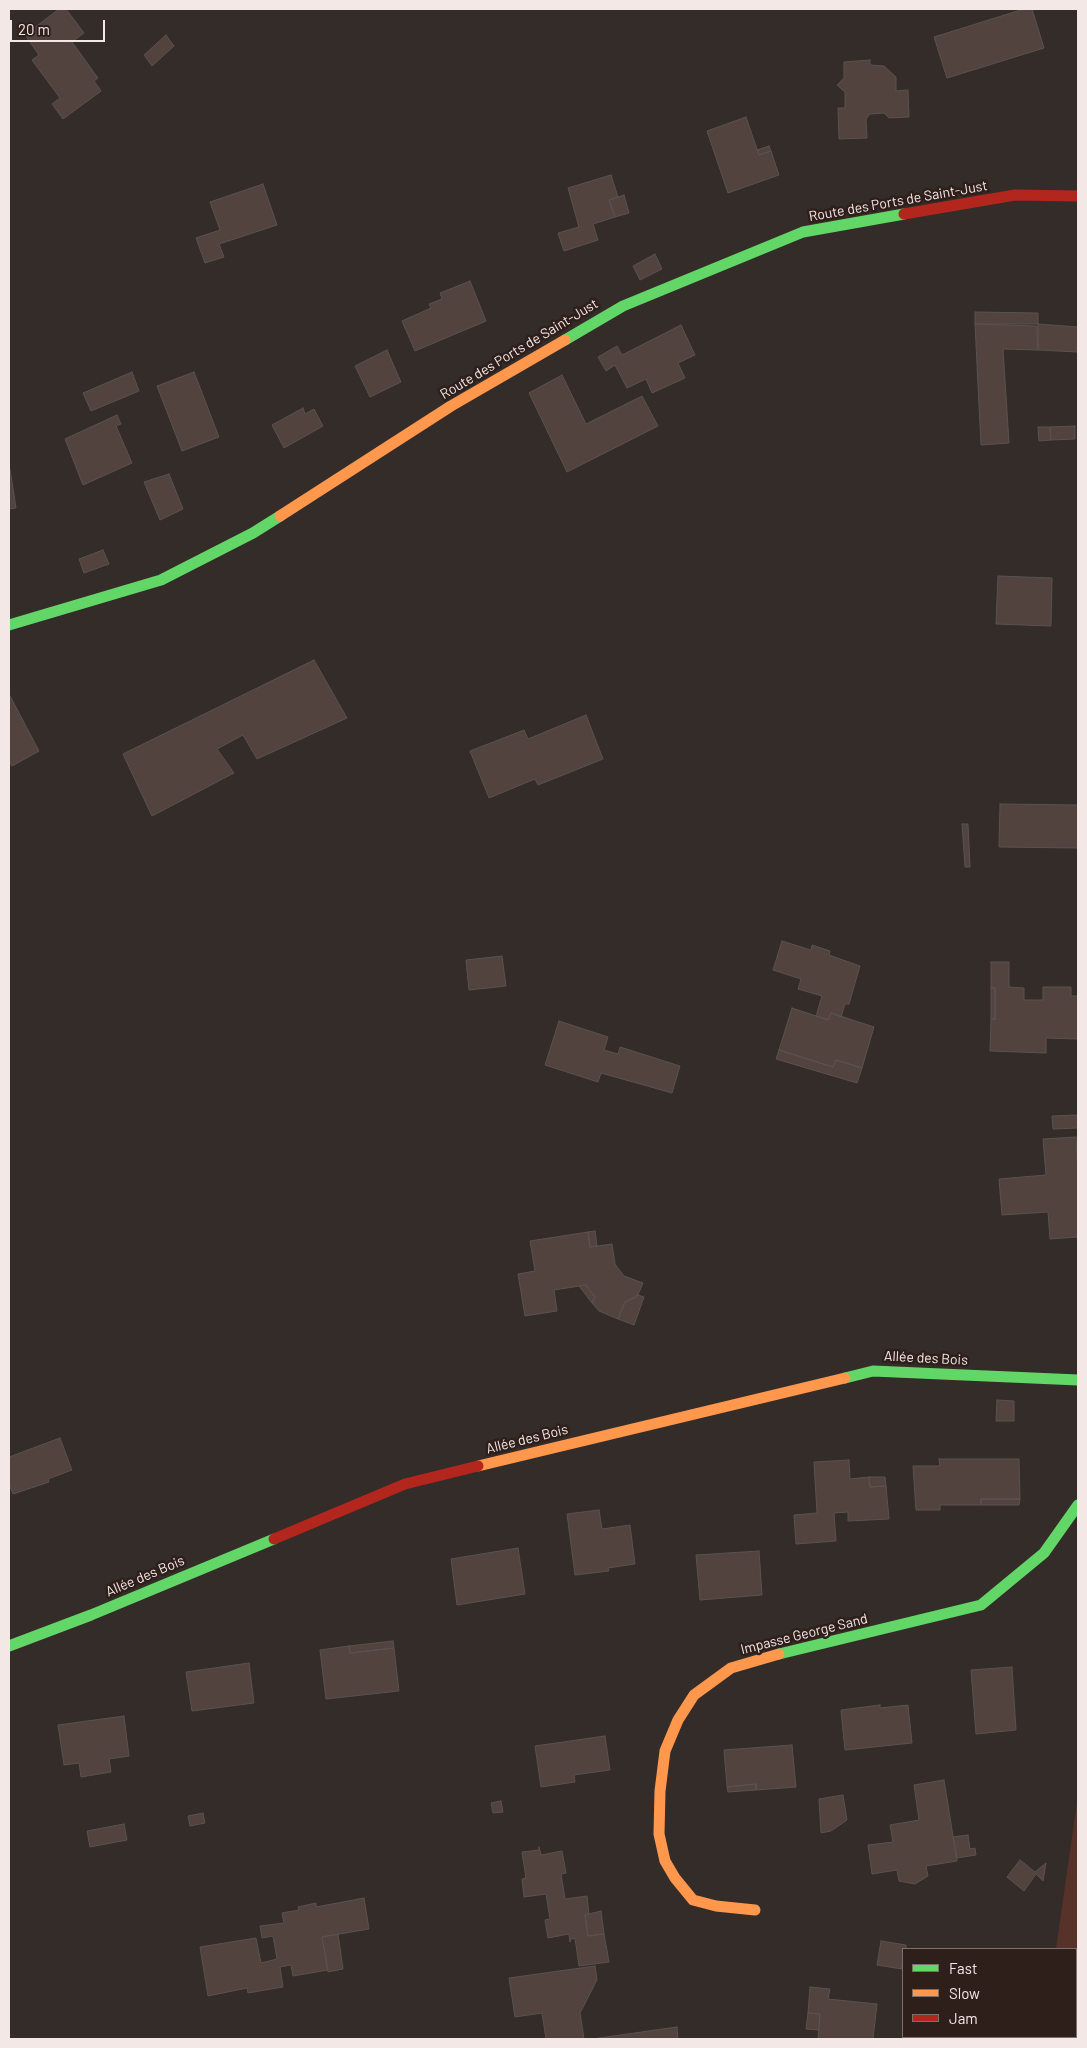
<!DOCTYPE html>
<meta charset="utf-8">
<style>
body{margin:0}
#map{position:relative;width:1087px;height:2048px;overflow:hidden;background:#342c29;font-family:Barlow,sans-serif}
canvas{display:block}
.frame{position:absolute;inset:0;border:10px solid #f3e8e6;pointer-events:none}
.legend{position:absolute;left:902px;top:1948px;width:175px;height:90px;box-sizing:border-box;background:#2e1f1b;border:1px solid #7d6f6c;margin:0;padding:6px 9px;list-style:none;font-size:15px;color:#f3e8e6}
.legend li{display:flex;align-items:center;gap:10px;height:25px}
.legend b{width:25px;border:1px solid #7d6f6c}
.scale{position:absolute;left:10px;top:20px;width:95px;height:22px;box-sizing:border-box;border:2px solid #f3e8e6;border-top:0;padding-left:6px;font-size:15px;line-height:18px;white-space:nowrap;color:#f3e8e6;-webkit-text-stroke:4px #2e1f1b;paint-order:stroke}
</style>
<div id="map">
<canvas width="1087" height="2048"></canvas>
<div class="frame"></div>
<ul class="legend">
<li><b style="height:6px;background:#63d668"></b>Fast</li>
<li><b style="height:6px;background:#ff974d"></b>Slow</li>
<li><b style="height:6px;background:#b3261e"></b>Jam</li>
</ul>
<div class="scale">20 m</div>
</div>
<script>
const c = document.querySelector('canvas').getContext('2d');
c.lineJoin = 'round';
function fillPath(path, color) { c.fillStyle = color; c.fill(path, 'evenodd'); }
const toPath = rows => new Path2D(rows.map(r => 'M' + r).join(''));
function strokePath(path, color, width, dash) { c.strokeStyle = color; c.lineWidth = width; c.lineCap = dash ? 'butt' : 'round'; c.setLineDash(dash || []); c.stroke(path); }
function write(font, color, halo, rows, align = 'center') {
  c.font = font + ' Barlow,sans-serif'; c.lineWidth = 5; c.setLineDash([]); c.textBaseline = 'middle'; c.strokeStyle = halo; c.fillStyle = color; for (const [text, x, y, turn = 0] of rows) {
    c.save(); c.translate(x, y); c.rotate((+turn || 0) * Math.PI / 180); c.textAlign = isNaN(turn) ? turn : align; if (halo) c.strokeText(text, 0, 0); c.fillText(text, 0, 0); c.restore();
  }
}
const green = toPath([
 [1078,1795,1078,2039,1043,2039,1044,2037,1076,2037,1076,1949,1056,1949]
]);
const building = toPath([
 [59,9,66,9,84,33,72,42,98,78,94,81,101,91,63,119,52,104,60,98,32,60,39,55,25,35,59,9],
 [1024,9,1032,9,1044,48,947,78,934,37,1024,9],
 [166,35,174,46,152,66,144,55,166,35],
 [870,60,870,65,884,66,896,77,896,91,908,90,909,117,889,118,884,113,870,114,866,119,867,138,839,139,838,108,845,108,845,92,837,85,844,78,844,62,870,60],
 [746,117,759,155,771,151,779,175,728,193,707,131,746,117],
 [769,146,771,151,759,155,757,150,769,146],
 [611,175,618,197,609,200,615,217,593,224,598,240,564,251,558,233,579,227,568,188,611,175],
 [263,184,277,225,219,244,224,257,205,263,196,238,220,230,210,202,263,184],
 [624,195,629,213,615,217,609,200,624,195],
 [655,254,662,269,640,280,633,266,655,254],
 [470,281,486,321,415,351,402,321,431,308,429,304,442,299,440,293,470,281],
 [975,312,1038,313,1038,324,975,324,975,312],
 [975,324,1037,326,1038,350,1003,349,1009,443,981,445,975,324],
 [1038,324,1078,327,1078,352,1038,350,1038,324],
 [681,325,695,355,678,363,685,378,652,393,646,379,627,388,615,365,606,371,598,357,617,346,622,355,681,325],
 [387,350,401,382,370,397,355,366,387,350],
 [132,372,139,391,91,411,83,393,132,372],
 [194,372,219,437,182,451,157,386,194,372],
 [562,375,586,424,642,396,658,426,567,472,529,393,562,375],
 [303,408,305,414,314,409,323,426,284,448,272,425,303,408],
 [117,415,121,424,116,426,132,463,83,485,65,439,117,415],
 [1075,426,1075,439,1051,440,1050,427,1075,426],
 [1038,427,1050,427,1051,440,1039,441,1038,427],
 [9,469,10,469,16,508,9,509,9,469],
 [169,474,183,509,160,520,144,482,169,474],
 [103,550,109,564,84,573,79,559,103,550],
 [998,576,1052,578,1051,626,996,624,998,576],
 [314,660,347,718,257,759,243,735,217,749,234,773,152,816,123,754,314,660],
 [9,694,39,751,12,766,9,761,9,694],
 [586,715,603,759,538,785,535,779,489,798,470,751,524,730,528,739,586,715],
 [1000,804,1078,805,1078,848,999,847,1000,804],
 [962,824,968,824,970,867,965,867,962,824],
 [782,941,811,950,812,945,830,951,829,955,860,966,849,1004,845,1004,841,1017,831,1013,828,1020,816,1016,822,996,798,989,801,979,773,970,782,941],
 [502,956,506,986,469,990,466,960,502,956],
 [991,962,1009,962,1009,987,1024,988,1024,1000,1043,1000,1043,987,1071,987,1071,996,1078,996,1078,1039,1046,1038,1046,1053,990,1051,991,1019,995,1019,995,988,991,988,991,962],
 [991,988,995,988,995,1019,991,1019,991,988],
 [792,1008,828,1020,831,1013,874,1027,862,1068,836,1060,833,1067,779,1050,792,1008],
 [559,1021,608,1037,604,1050,618,1054,620,1047,680,1066,672,1093,601,1073,598,1082,545,1065,559,1021],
 [779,1050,833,1067,836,1060,862,1068,857,1083,776,1059,779,1050],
 [1078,1115,1078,1128,1053,1129,1052,1116,1078,1115],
 [1076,1137,1078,1172,1078,1237,1050,1239,1048,1212,1002,1215,999,1179,1046,1175,1043,1139,1076,1137],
 [595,1231,597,1246,590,1247,588,1232,595,1231],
 [588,1232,590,1247,612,1244,615,1264,624,1276,643,1283,637,1297,625,1302,618,1319,599,1311,592,1303,595,1297,586,1285,554,1290,557,1311,525,1316,518,1274,535,1271,530,1241,588,1232],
 [586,1285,595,1297,592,1303,579,1286,586,1285],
 [638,1295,644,1297,634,1325,618,1319,625,1302,638,1295],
 [997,1400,1014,1401,1014,1421,996,1421,997,1400],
 [60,1438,72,1470,48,1479,49,1482,13,1494,9,1484,9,1457,60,1438],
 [939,1459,1019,1459,1020,1499,981,1499,981,1505,940,1505,940,1510,916,1510,913,1466,940,1466,939,1459],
 [849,1460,850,1479,869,1477,870,1487,886,1486,889,1519,848,1521,848,1512,834,1513,836,1541,796,1544,794,1515,817,1513,814,1462,849,1460],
 [869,1477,885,1477,886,1486,870,1487,869,1477],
 [981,1499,1020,1499,1019,1505,981,1505,981,1499],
 [599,1510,602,1529,630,1525,635,1564,608,1568,609,1571,575,1575,567,1514,599,1510],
 [518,1548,525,1594,457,1605,451,1559,518,1548],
 [759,1551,762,1595,700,1600,696,1555,759,1551],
 [393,1641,394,1648,350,1653,349,1646,393,1641],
 [349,1646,350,1653,394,1648,399,1691,326,1699,320,1650,349,1646],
 [249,1663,254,1703,192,1711,186,1672,249,1663],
 [1012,1667,1016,1730,976,1734,971,1670,1012,1667],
 [880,1705,880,1708,908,1705,912,1743,845,1750,841,1710,880,1705],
 [124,1716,129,1756,109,1759,111,1772,81,1777,79,1763,64,1765,58,1725,124,1716],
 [605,1736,610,1770,574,1775,575,1782,541,1787,535,1746,605,1736],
 [792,1745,796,1787,756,1790,756,1784,727,1787,724,1750,792,1745],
 [944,1780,957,1861,926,1866,928,1876,915,1884,899,1881,897,1870,872,1874,868,1845,893,1842,890,1825,919,1820,914,1785,944,1780],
 [756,1784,756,1790,728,1792,727,1787,756,1784],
 [843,1795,847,1820,831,1831,821,1833,819,1799,843,1795],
 [501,1801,503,1812,493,1813,491,1803,501,1801],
 [203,1813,205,1823,190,1826,188,1816,203,1813],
 [124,1824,127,1840,90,1847,87,1831,124,1824],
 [968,1835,970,1849,975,1848,976,1855,957,1858,953,1837,968,1835],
 [539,1847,541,1855,562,1851,566,1873,561,1874,565,1899,587,1896,589,1914,585,1915,588,1936,604,1934,609,1962,579,1966,575,1938,571,1939,570,1942,569,1934,548,1938,545,1920,550,1919,546,1894,524,1897,522,1879,526,1878,522,1852,539,1850,539,1847],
 [1020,1860,1035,1872,1046,1863,1043,1881,1036,1874,1024,1891,1007,1877,1020,1860],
 [364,1898,369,1929,322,1937,328,1970,293,1976,291,1965,280,1967,283,1987,248,1993,247,1988,208,1996,200,1947,256,1938,261,1963,277,1959,273,1936,262,1938,260,1926,284,1923,282,1913,299,1910,298,1907,316,1903,316,1907,364,1898],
 [601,1911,604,1934,588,1936,585,1915,601,1911],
 [338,1934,343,1969,328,1972,322,1937,338,1934],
 [881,1941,906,1945,906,1949,903,1949,902,1969,877,1965,881,1941],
 [595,1966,597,1980,580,2013,584,2039,546,2039,542,2013,515,2017,509,1978,595,1966],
 [810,1987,830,1989,828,1999,877,2004,873,2039,818,2039,820,2014,808,2013,810,1987],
 [808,2013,820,2014,819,2030,806,2029,808,2013],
 [677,2027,678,2039,592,2039,677,2027],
 [923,2037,957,2037,956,2039,923,2039,923,2037]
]);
const fast = toPath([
 [565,340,623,306,803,232,904,214],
 [9,625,161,580,253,533,280,516],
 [845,1378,873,1371,1078,1380],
 [9,1646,91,1615,274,1539],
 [779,1654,981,1605,1044,1553,1078,1505]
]);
const slow = toPath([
 [280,516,451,406,565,340],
 [478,1466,845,1378],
 [755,1910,716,1906,693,1900,675,1878,665,1861,659,1834,660,1791,665,1751,678,1720,694,1695,731,1668,779,1654]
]);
const jam = toPath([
 [904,214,1015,195,1078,196],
 [274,1539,405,1484,478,1466]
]);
const streetNames = [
 ["Route des Ports de Saint-Just",898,201,-10],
 ["Route des Ports de Saint-Just",519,349,-31],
 ["Allée des Bois",926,1358,3],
 ["Allée des Bois",527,1439,-14],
 ["Allée des Bois",145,1576,-23],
 ["Impasse George Sand",804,1634,-14]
];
fillPath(green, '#573228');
fillPath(building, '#53433f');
strokePath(building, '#5a5250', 1);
strokePath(fast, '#63d668', 11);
strokePath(slow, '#ff974d', 11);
strokePath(jam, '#b3261e', 11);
write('14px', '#f3e8e6', '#2e1f1b', streetNames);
</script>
